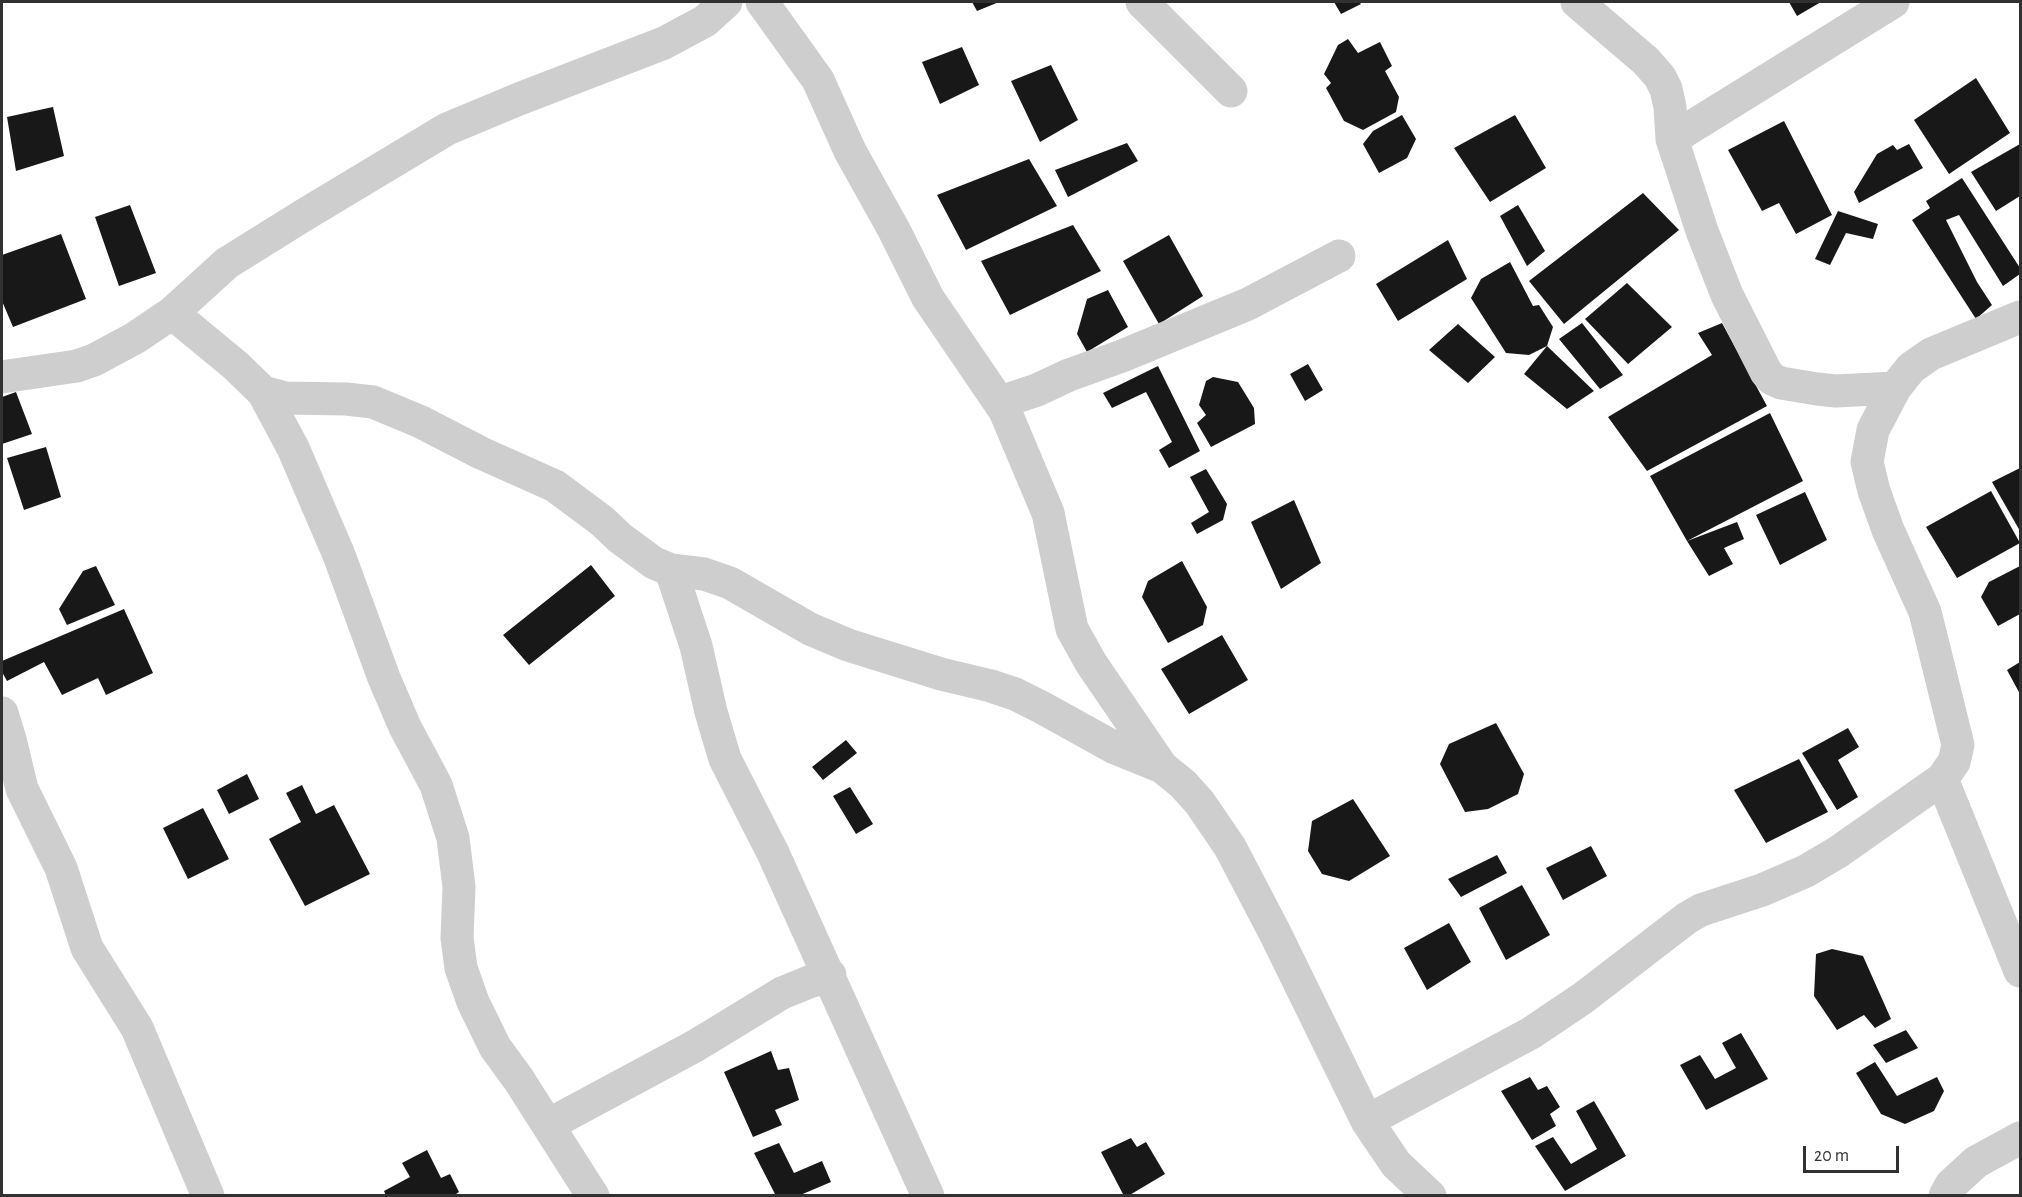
<!DOCTYPE html>
<style>
body{margin:0}
#map{position:relative;width:2022px;height:1197px;overflow:hidden;background:#fff;font-family:"Alegreya Sans",sans-serif}
canvas{display:block}
.frame{position:absolute;inset:0;border:3px solid #313131;pointer-events:none}
.scale{position:absolute;left:1803px;top:1146px;width:96px;height:27px;box-sizing:border-box;border:3px solid #313131;border-top:0;padding-left:8px;font-size:18px;line-height:21px;white-space:nowrap;color:#313131;-webkit-text-stroke:4px #fff;paint-order:stroke}
</style>
<div id="map">
<canvas width="2022" height="1197"></canvas>
<div class="frame"></div>
<div class="scale">20 m</div>
</div>
<script>
const c = document.querySelector('canvas').getContext('2d');
c.lineJoin = 'round';
function fillPath(path, color) { c.fillStyle = color; c.fill(path, 'evenodd'); }
const toPath = rows => new Path2D(rows.map(r => 'M' + r).join(''));
function strokePath(path, color, width, dash) { c.strokeStyle = color; c.lineWidth = width; c.lineCap = dash ? 'butt' : 'round'; c.setLineDash(dash || []); c.stroke(path); }
const building = toPath([
 [972,2,999,2,977,11],
 [1334,2,1359,2,1361,4,1341,14],
 [1789,2,1821,2,1797,16],
 [1348,39,1358,53,1380,42,1392,66,1385,71,1399,97,1396,112,1363,130,1344,121,1326,88,1331,83,1324,74,1338,45],
 [962,47,979,85,940,104,922,62],
 [1051,65,1078,120,1040,142,1011,81],
 [1976,78,2010,133,1949,174,1914,120],
 [53,107,64,156,16,171,7,117],
 [1402,115,1416,139,1407,158,1379,173,1363,144,1373,131],
 [1515,115,1546,168,1490,202,1454,148],
 [1784,121,1832,215,1796,234,1779,203,1762,211,1728,150],
 [1127,143,1138,161,1068,197,1055,170],
 [1909,144,1923,168,1859,203,1854,192,1877,154,1893,145,1897,150],
 [2020,144,2020,196,1996,211,1971,172],
 [1029,159,1057,206,966,250,937,195],
 [1962,178,2020,268,2020,274,2003,286,1959,215,1946,220,1977,282,1992,305,1976,319,1912,220,1930,208,1926,201],
 [1643,193,1679,230,1564,324,1529,281],
 [130,205,156,273,119,286,95,217],
 [1518,205,1545,251,1527,266,1500,216],
 [1838,211,1878,224,1873,239,1846,233,1830,265,1815,259],
 [1073,225,1101,271,1010,315,981,261],
 [61,234,86,299,13,327,2,301,2,255],
 [1169,235,1203,296,1159,324,1123,261],
 [1448,240,1467,279,1398,321,1376,284],
 [1510,262,1533,306,1539,305,1553,327,1547,346,1594,391,1567,409,1524,374,1547,346,1529,355,1506,353,1471,298,1481,279],
 [1627,283,1672,327,1628,364,1585,319],
 [1108,290,1128,327,1087,352,1077,334,1087,299],
 [1582,323,1623,375,1600,389,1559,339],
 [1722,323,1767,406,1647,471,1608,417,1712,355,1698,333],
 [1458,324,1495,357,1468,383,1429,350],
 [1308,364,1323,390,1305,401,1290,374],
 [1158,366,1200,451,1169,468,1159,450,1172,442,1146,392,1112,408,1103,393],
 [1213,377,1238,382,1254,408,1255,424,1211,447,1197,423,1206,415,1199,405,1206,381],
 [16,392,32,434,2,444,2,397],
 [1770,413,1803,481,1687,541,1650,476],
 [46,447,61,497,24,510,7,458],
 [2020,468,2020,531,1992,482],
 [1206,469,1227,504,1223,520,1197,534,1191,523,1209,512,1190,477],
 [1991,491,2020,543,1957,578,1926,527],
 [1805,492,1827,540,1780,565,1756,515],
 [1294,500,1321,563,1281,589,1251,522],
 [1737,522,1744,539,1724,548,1733,564,1709,576,1687,541],
 [1182,561,1207,607,1203,625,1168,643,1142,597,1148,581],
 [591,565,615,596,529,665,503,635],
 [96,566,115,605,67,625,59,609,83,571],
 [2020,566,2020,614,1998,626,1981,597,1989,582],
 [124,609,153,673,106,695,98,678,62,695,44,662,7,681,2,672,2,661],
 [1222,635,1248,680,1189,714,1161,669],
 [2020,662,2020,694,2007,670],
 [1496,723,1524,774,1518,794,1488,809,1465,812,1440,764,1449,744],
 [1848,728,1859,747,1838,760,1858,797,1837,810,1802,753],
 [846,740,857,753,823,780,812,767],
 [1799,759,1828,812,1766,843,1734,790],
 [247,774,259,799,229,814,217,790],
 [302,785,316,814,334,805,370,874,305,906,269,839,301,822,286,793],
 [850,787,873,824,856,834,833,796],
 [1353,799,1390,856,1349,881,1322,874,1308,851,1312,821],
 [203,808,229,859,188,879,163,828],
 [1591,846,1607,876,1563,900,1546,868],
 [1497,855,1507,873,1461,897,1448,879],
 [1522,885,1550,935,1506,960,1479,908],
 [1449,923,1471,962,1427,990,1404,948],
 [1832,949,1863,956,1891,1019,1875,1028,1864,1015,1837,1030,1814,996,1816,954],
 [1906,1030,1918,1048,1886,1063,1873,1045],
 [1741,1033,1768,1079,1706,1110,1680,1065,1700,1055,1715,1079,1736,1068,1722,1043],
 [771,1051,778,1070,789,1068,799,1100,775,1110,782,1125,753,1137,724,1072],
 [1875,1062,1897,1096,1937,1077,1944,1091,1934,1111,1905,1124,1881,1114,1856,1073],
 [1530,1077,1538,1090,1547,1086,1560,1107,1550,1114,1556,1126,1532,1140,1501,1091],
 [1594,1101,1626,1156,1565,1191,1535,1146,1553,1137,1571,1164,1597,1149,1576,1111],
 [1131,1138,1137,1147,1146,1142,1165,1174,1128,1196,1124,1196,1101,1152],
 [779,1143,794,1173,822,1161,831,1182,798,1196,776,1196,754,1153],
 [427,1150,441,1178,450,1174,459,1192,453,1196,386,1196,384,1191,410,1177,402,1163]
]);
const minor = toPath([
 [762,2,818,80,850,151,894,230,928,298,1005,411,1048,513,1072,629,1091,663,1162,767],
 [1142,2,1231,91],
 [1577,2,1646,61,1660,77,1666,89,1670,107,1672,139,1702,231,1727,295,1766,372,1772,379,1781,383,1817,389,1836,391,1895,388],
 [1672,139,1893,2],
 [172,313,235,365,263,392,293,448,339,555,384,678,405,727,436,785,453,838,459,887,457,938,461,968,473,1002,495,1047,519,1080,593,1196],
 [2,377,77,366,94,360,135,338,172,313,227,263,304,215,447,129,519,99,664,43,705,21,726,2],
 [263,392,285,398,346,399,373,402,421,422,481,453,555,486,602,521,620,538,654,563,671,570,704,574,730,583,810,629,848,645,941,674,991,686,1015,694,1041,707,1115,748,1162,767,1183,784,1200,803,1230,847,1275,933,1367,1121,1396,1164,1430,1196],
 [1001,402,1037,390,1069,375,1122,356,1248,304,1339,256],
 [671,570,696,646,711,712,725,759,773,853,928,1196],
 [2,713,10,739,22,789,61,868,87,948,137,1028,208,1196],
 [1942,779,2020,971],
 [1367,1121,1531,1033,1583,998,1687,918,1701,910,1762,890,1806,871,1838,852,1942,779,1954,762,1958,745,1925,612,1888,530,1874,491,1867,462,1873,430,1895,388,1911,368,1931,354,2020,317],
 [548,1125,695,1046,782,993,809,982,830,975],
 [1945,1196,1951,1185,1976,1162,2020,1138]
]);
fillPath(building, '#181818');
strokePath(minor, '#cecece', 33);
</script>
